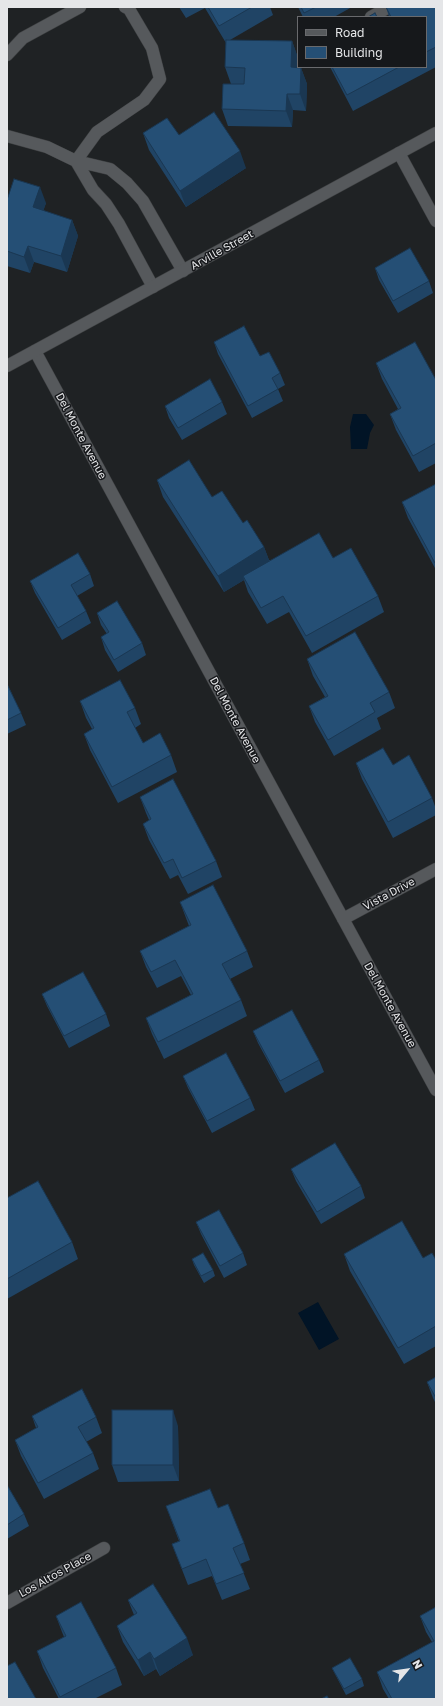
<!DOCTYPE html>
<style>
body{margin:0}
#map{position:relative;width:443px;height:1706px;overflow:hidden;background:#1f2224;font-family:"Golos Text",sans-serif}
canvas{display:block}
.frame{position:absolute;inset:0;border:8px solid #e5e6e8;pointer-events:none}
.legend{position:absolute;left:297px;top:16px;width:130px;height:52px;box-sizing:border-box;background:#16181b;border:1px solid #696a6d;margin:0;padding:5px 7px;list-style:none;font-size:12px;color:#e5e6e8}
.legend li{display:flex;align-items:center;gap:8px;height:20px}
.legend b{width:20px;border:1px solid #696a6d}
.north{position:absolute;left:387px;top:1650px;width:40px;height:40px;-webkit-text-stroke:3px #16181b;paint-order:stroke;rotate:61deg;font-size:11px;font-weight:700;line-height:16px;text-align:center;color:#e5e6e8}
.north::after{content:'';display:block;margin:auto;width:14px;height:18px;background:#e5e6e8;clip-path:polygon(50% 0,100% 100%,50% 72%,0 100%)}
</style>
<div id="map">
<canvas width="443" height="1706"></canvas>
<div class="frame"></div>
<ul class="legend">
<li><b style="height:5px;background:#56595c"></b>Road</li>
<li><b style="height:11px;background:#254f75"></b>Building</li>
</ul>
<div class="north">N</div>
</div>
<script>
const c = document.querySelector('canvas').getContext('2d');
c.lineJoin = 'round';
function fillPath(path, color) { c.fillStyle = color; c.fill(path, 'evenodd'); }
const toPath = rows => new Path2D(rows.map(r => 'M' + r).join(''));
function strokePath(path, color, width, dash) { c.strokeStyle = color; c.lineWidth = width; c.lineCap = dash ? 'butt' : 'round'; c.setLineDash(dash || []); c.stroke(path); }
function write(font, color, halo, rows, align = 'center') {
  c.font = font + ' "Golos Text",sans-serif'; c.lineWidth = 3; c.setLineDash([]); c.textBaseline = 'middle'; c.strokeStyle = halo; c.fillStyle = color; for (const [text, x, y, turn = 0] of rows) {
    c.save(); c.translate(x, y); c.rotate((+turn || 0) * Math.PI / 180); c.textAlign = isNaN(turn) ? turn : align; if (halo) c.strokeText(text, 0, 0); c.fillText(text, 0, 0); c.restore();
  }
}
const water = toPath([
 [353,414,366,414,374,425,370,433,367,449,351,449,350,427],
 [318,1302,339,1339,319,1350,298,1313]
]);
const street = toPath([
 [371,17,389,7],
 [7,55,23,38,80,7],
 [7,136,47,147,76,161,110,169,127,183,143,201,183,271],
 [399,153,436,221],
 [76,161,97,132,144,100,160,79,152,48,129,9,125,7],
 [76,161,93,190,106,204,119,224,153,287],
 [35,351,436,1090],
 [343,919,436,869],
 [7,1603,104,1548]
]);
const secondary = toPath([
 [7,366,436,133]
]);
const wall = toPath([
 [179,7,270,7,273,15,230,40,292,41,298,58,298,68,301,68,307,84,306,111,293,110,292,127,228,126,222,109,244,84,231,84,225,67,226,43,205,8,186,18],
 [298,7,352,7,334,17,303,17],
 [386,7,436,7,436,67,353,111,330,67,426,67,426,17,389,17],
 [143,133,179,135,246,168,186,207,149,150],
 [7,200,46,203,43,211,72,220,78,236,67,272,34,262,30,273,7,266],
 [375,268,429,281,433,293,398,313,379,280],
 [214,342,260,356,280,373,285,385,278,389,283,401,252,418,218,354],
 [376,363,436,380,436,463,419,472,396,430,390,414,398,409,382,379],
 [222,402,227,414,182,440,169,418,165,406],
 [157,480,212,497,243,523,264,547,269,560,333,558,378,596,384,612,312,653,289,612,267,624,248,592,244,580,224,592,163,497],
 [436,484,436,570,408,518,402,502],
 [90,574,94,586,77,596,86,611,91,623,62,640,35,593,30,581],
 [97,613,142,643,146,655,118,672,105,650,101,637,107,634,101,625],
 [307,659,389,692,395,708,377,718,381,729,334,756,315,722,309,706,325,697,313,676],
 [7,684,21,713,26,725,7,734],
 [80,701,135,708,141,724,135,728,143,743,171,755,177,772,118,803,90,750,84,734,92,729,86,718],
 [356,763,393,765,432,798,436,809,436,815,393,838,362,779],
 [140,797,216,861,222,877,188,894,178,875,170,879,149,840,143,824,149,820,146,813],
 [180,902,247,951,253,967,230,979,241,1000,247,1016,164,1059,152,1034,146,1018,191,995,181,976,157,988,146,967,140,951,189,926],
 [42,994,106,1014,110,1026,69,1048,47,1006],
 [253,1031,319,1060,324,1072,285,1093,258,1043],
 [183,1076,250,1098,255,1110,212,1133,188,1088],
 [291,1169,361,1186,365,1198,321,1224,296,1181],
 [7,1198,72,1242,78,1259,7,1299],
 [196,1222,243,1253,247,1265,224,1278,201,1234],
 [344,1254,423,1258,436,1260,436,1346,404,1364,350,1271],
 [192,1259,213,1270,215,1276,204,1283,194,1265],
 [436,1377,436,1404,433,1398,427,1382],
 [32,1416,96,1417,102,1433,86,1442,93,1453,99,1469,44,1499,21,1456,15,1440,36,1428],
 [178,1426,179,1481,118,1482,112,1465],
 [7,1485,24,1514,29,1526,7,1539],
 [166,1506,218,1508,244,1543,250,1560,240,1564,250,1589,222,1600,212,1576,188,1585,172,1544,179,1541],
 [128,1600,193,1655,160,1676,156,1669,144,1676,123,1642,117,1626,134,1615],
 [436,1607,436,1699,389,1699,383,1689,377,1672,432,1642,426,1632,420,1616],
 [56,1616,116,1668,122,1685,94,1699,59,1699,43,1668,37,1651,64,1637,62,1632],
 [332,1668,362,1679,364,1686,346,1695,335,1674]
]);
const shadedWall = toPath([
 [292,41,298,58,297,84,291,67],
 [301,68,307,84,306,111,300,94],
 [287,94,293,110,292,127,286,111],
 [240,151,246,168,186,207,180,191],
 [40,187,46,203,39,224,33,207],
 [72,220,78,236,67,272,61,256],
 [28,246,34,262,30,273,24,257],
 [264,547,270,563,243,576,244,580,224,592,218,576],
 [173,1410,178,1426,179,1481,173,1465],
 [187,1638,193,1655,160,1676,154,1659],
 [150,1652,156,1669,144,1676,138,1660]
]);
const building = toPath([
 [208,7,252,7,219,26,208,7],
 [301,7,316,7,304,13,301,7],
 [386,7,436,7,436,47,426,52,426,17,391,17,386,7],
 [375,13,377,17,368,17,375,13],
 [226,40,292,41,291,67,301,68,300,94,287,94,286,111,222,109,223,84,244,84,245,68,225,67,226,40],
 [332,67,399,67,347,95,332,67],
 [214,112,240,151,180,191,143,133,167,118,179,135,214,112],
 [14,179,40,187,33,207,72,220,61,256,28,246,24,257,7,251,7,200,14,179],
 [410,248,429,281,393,301,375,268,410,248],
 [244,326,260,356,269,352,280,373,272,378,278,389,248,406,214,342,244,326],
 [415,342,436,380,436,443,413,456,390,414,401,408,376,363,415,342],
 [210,379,222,402,178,428,165,406,210,379],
 [189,460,212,497,222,491,243,523,247,520,264,547,218,576,157,480,189,460],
 [436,484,436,563,435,563,402,502,436,484],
 [319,533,333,558,351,548,378,596,306,636,283,596,261,608,243,576,319,533],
 [78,553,90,574,71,585,86,611,58,628,30,581,78,553],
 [117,601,142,643,114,660,101,637,109,632,97,613,117,601],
 [355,632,389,692,370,703,375,712,328,740,309,706,328,696,307,659,355,632],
 [120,680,135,708,127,712,143,743,160,733,171,755,112,787,84,734,94,728,80,701,120,680],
 [7,684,21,713,7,720,7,684],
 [383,748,393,765,409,755,432,798,388,822,356,763,383,748],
 [173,779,216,861,182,878,173,859,164,863,143,824,151,819,140,797,173,779],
 [213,885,247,951,222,964,241,1000,158,1042,146,1018,193,994,175,960,151,972,140,951,191,925,180,902,213,885],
 [83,972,106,1014,64,1036,42,994,83,972],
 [292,1010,319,1060,280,1081,253,1031,292,1010],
 [226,1053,250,1098,207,1121,183,1076,226,1053],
 [335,1143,361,1186,317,1212,291,1169,335,1143],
 [38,1181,72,1242,7,1279,7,1198,38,1181],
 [219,1210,243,1253,220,1266,196,1222,219,1210],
 [402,1221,423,1258,432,1253,436,1260,436,1326,398,1348,344,1254,402,1221],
 [203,1253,213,1270,201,1276,192,1259,203,1253],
 [436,1377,436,1398,427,1382,436,1377],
 [82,1389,96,1417,78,1427,93,1453,38,1483,15,1440,38,1427,32,1416,82,1389],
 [112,1410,173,1410,173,1465,112,1465,112,1410],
 [7,1485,24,1514,7,1525,7,1485],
 [210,1489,218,1508,228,1504,244,1543,233,1548,244,1573,216,1584,206,1559,182,1569,172,1544,180,1541,166,1506,210,1489],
 [153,1584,187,1638,154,1659,150,1652,138,1660,117,1626,137,1613,128,1600,153,1584],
 [81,1602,116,1668,60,1697,37,1651,66,1636,56,1616,81,1602],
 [436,1607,436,1699,392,1699,377,1672,434,1641,420,1616,436,1607],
 [350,1658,362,1679,344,1689,332,1668,350,1658],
 [15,1662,36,1699,7,1699,7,1666,15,1662],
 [327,1696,329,1699,321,1699,327,1696]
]);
const streetNames = [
 ["Arville Street",222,250,-29],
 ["Del Monte Avenue",81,436,62],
 ["Del Monte Avenue",235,720,62],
 ["Vista Drive",389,894,-28],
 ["Del Monte Avenue",390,1005,61],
 ["Los Altos Place",55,1575,-29]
];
fillPath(water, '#011426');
strokePath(street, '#3e4042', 13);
strokePath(secondary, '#3e4042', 13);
strokePath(street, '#56595c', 12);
strokePath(secondary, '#56595c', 12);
fillPath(wall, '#204465');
fillPath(shadedWall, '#1a3752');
fillPath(building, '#254f75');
strokePath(building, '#1a3752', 1);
write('11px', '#e5e6e8', '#16181b', streetNames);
</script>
